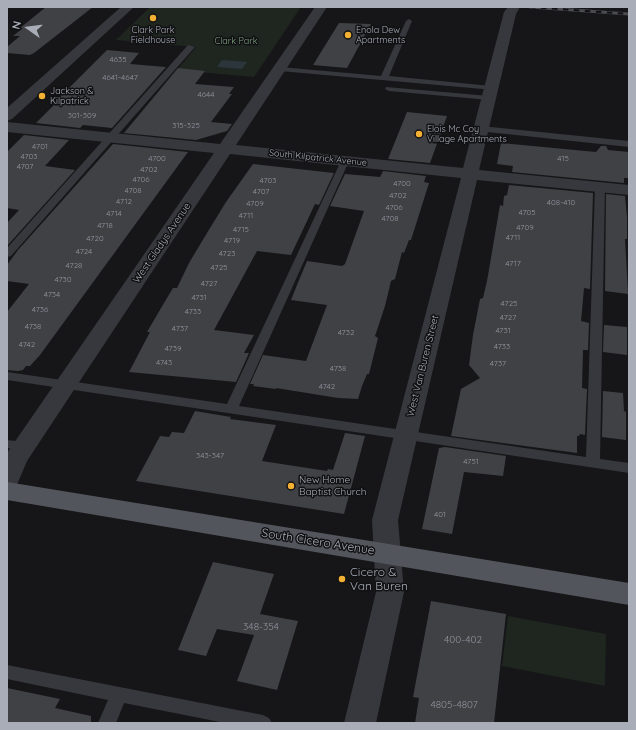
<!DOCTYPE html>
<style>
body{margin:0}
#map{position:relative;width:636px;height:730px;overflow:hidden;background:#161618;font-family:Quicksand,sans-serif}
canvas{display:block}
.frame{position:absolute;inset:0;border:8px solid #a8adb8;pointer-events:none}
.north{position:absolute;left:8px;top:8px;width:40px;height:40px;-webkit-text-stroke:3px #111113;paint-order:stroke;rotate:284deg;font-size:11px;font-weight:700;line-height:16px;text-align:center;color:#a8adb8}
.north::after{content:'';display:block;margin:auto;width:14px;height:18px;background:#a8adb8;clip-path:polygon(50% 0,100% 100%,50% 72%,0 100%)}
</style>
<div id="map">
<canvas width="636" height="730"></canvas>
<div class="frame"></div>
<div class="north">N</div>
</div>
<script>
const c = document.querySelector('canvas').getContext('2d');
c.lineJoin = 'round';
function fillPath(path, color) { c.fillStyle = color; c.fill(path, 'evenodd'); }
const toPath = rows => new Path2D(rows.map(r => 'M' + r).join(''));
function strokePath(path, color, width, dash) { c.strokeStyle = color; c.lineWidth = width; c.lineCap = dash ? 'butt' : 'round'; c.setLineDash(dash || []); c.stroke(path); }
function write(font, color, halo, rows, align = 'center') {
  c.font = font + ' Quicksand,sans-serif'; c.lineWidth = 3; c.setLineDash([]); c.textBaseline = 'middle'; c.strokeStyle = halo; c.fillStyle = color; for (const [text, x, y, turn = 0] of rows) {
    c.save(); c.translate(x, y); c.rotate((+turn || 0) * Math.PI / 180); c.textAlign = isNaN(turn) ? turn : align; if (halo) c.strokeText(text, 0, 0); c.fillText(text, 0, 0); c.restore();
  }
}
const green = toPath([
 [150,7,301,7,254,77,177,70,196,47,116,40],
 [508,616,606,634,605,686,502,666]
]);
const water = toPath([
 [222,60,247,62,242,69,217,67]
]);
const building = toPath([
 [46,7,93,7,34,53,30,55,7,53,7,47,20,36,13,36,23,28,20,28],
 [339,23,371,24,347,68,313,65],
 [107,50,139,53,130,64,166,67,112,128,83,125,80,128,36,123,61,98,59,98],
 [178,68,205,71,195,84,234,87,229,94,232,94,211,122,232,124,227,131,196,140,124,133],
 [407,112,447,116,430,163,388,159],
 [24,135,69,140,45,166,75,170,7,246,7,223,19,210,7,208,7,152],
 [501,143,596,152,601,146,606,146,608,150,629,152,629,178,624,178,624,183,512,172,513,166,497,164],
 [113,144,188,152,40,355,30,366,26,366,23,370,18,371,7,370,7,312,29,284,7,281,7,265,18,250],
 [253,164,334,173,319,205,315,204,291,255,257,251,214,330,254,335,244,353,249,353,236,382,129,372,150,332,147,332,164,303,173,288,177,288,189,263,207,233,226,202],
 [383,171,426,176,424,182,429,183,411,240,409,240,404,253,402,252,395,279,391,281,385,306,375,336,378,338,369,374,367,374,362,386,358,399,338,398,276,388,276,389,253,386,254,384,250,384,263,355,306,361,327,305,291,300,297,285,307,261,342,266,345,264,364,211,330,206,345,174,380,177],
 [509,185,593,193,590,289,584,288,581,321,589,323,588,350,583,350,582,388,587,389,585,435,580,434,579,436,577,436,577,453,451,436,461,389,480,378,469,365,473,335,480,299,483,298,487,281,500,205,503,206,504,196,507,195],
 [606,194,625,196,627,217,627,239,625,239,628,294,605,291],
 [604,325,627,327,627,355,603,352],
 [603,391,623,393,624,411,626,412,626,440,602,437],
 [195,411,231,417,230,419,276,425,262,461,327,471,328,469,333,470,345,433,365,436,344,514,136,481,160,436,169,437,172,432,184,433],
 [445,447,506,456,503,476,464,472,452,534,422,529,439,448],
 [213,562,274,574,260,614,298,621,277,690,237,681,254,635,217,629,206,656,178,650],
 [431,601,506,614,494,723,415,723,419,698,413,697],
 [7,688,60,699,55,708,91,716,91,723,7,723]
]);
const service = toPath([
 [409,19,412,21,389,76,491,86,494,86,494,90,280,71,276,69,280,67,381,76,406,21,409,19],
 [188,45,195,47,11,256,7,257,7,248,188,45],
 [386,87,489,96,493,98,489,100,389,91,385,89,386,87],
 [481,126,629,141,629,147,478,131,477,129,481,126],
 [345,158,349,161,239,406,586,457,595,187,600,184,605,187,600,459,629,463,629,473,7,380,7,372,227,404,341,161,345,158],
 [7,440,24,442,29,443,31,446,29,449,24,450,7,448,7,440],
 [7,665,263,715,269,718,272,723,225,723,124,703,116,723,98,723,108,700,7,679,7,665]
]);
const minor = toPath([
 [315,7,327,7,236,145,463,168,504,12,508,7,520,7,516,14,479,170,629,185,629,195,477,180,398,520,404,592,376,723,344,723,376,592,372,520,461,178,230,154,27,461,16,487,7,490,7,453,214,153,7,132,7,122,220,144,315,7]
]);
const tertiary = toPath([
 [121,7,134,7,12,119,7,121,7,108,121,7]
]);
const primary = toPath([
 [7,482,629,583,629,605,7,500,7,482]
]);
const rail = toPath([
 [530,7,629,14]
]);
const markers = [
 [153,18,4,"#f2b134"],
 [348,35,4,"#f2b134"],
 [42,96,4,"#f2b134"],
 [419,134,4,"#f2b134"],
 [291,486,4,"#f2b134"],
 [342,579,4,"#f2b134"]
];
const numberNames = [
 ["4635",118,60],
 ["4641-4647",120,78],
 ["4644",206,95],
 ["301-309",82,116],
 ["315-325",186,126],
 ["4701",40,147],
 ["4703",29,157],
 ["4700",157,159],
 ["415",563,159],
 ["4707",25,167],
 ["4702",149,170],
 ["4706",141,180],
 ["4703",268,181],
 ["4700",402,184],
 ["4708",133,191],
 ["4707",261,192],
 ["4702",398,196],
 ["4712",124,202],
 ["408-410",561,203],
 ["4709",255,204],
 ["4706",394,208],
 ["4705",527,213],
 ["4714",114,214],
 ["4711",246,216],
 ["4708",390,219],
 ["4718",105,226],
 ["4709",525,228],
 ["4715",241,230],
 ["4711",513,238],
 ["4720",95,239],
 ["4719",232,241],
 ["4724",84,252],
 ["4723",227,254],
 ["4717",513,264],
 ["4728",74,266],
 ["4725",219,268],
 ["4730",63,280],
 ["4727",209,284],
 ["4734",52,295],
 ["4731",199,298],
 ["4725",509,304],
 ["4736",40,310],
 ["4733",193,312],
 ["4727",508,318],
 ["4738",33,327],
 ["4737",180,329],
 ["4731",503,331],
 ["4732",346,333],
 ["4742",27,345],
 ["4733",502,347],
 ["4739",173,349],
 ["4743",164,363],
 ["4737",498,364],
 ["4738",338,369],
 ["4742",327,387],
 ["343-347",210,456],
 ["4751",471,462],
 ["401",440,515]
];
const farPoinames = [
 ["Clark Park",153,30,"center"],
 ["Fieldhouse",153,40,"center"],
 ["Enola Dew",356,30],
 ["Apartments",356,40],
 ["Jackson &",50,91],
 ["Kilpatrick",50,101],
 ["Elois Mc Coy",427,129],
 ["Village Apartments",427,139]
];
const farParknames = [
 ["Clark Park",236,41]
];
const farStreetnames = [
 ["South Kilpatrick Avenue",318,158,6]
];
const streetNames = [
 ["West Gladys Avenue",162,243,-56],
 ["West Van Buren Street",423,366,-76]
];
const poiNames = [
 ["New Home",299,480],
 ["Baptist Church",299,492]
];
const nearNumbernames = [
 ["348-354",261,627],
 ["400-402",463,640],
 ["4805-4807",454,705]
];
const nearStreetnames = [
 ["South Cicero Avenue",318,542,9]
];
const nearPoinames = [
 ["Cicero &",350,572],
 ["Van Buren",350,586]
];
fillPath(green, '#1e261f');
fillPath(water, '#2c353c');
fillPath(building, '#404145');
fillPath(service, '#37383d');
fillPath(minor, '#37383d');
fillPath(tertiary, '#37383d');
fillPath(primary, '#53555c');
strokePath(rail, '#4a4c52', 3);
strokePath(rail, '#111113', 2, [5.5]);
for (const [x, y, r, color] of markers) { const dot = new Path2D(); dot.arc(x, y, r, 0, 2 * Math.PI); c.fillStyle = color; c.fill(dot); strokePath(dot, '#111113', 1.5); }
write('8px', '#8e929b', null, numberNames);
write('9px', '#a8adb8', '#111113', farPoinames, 'left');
write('9px', '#7fa381', '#111113', farParknames);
write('9px', '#a8adb8', '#111113', farStreetnames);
write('10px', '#a8adb8', '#111113', streetNames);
write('10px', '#a8adb8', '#111113', poiNames, 'left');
write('10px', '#8e929b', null, nearNumbernames);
write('12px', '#a8adb8', '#111113', nearStreetnames);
write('12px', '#a8adb8', '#111113', nearPoinames, 'left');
</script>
